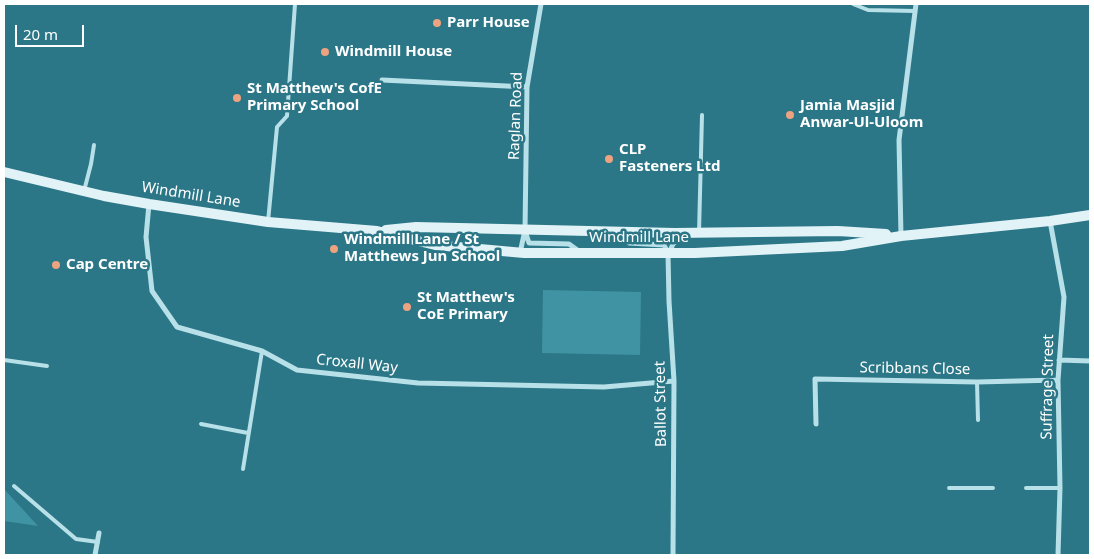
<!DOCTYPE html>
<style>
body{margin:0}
#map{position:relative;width:1094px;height:559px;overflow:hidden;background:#2b7787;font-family:"Noto Sans",sans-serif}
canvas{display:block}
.frame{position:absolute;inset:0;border:5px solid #fff;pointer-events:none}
.scale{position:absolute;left:15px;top:25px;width:69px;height:22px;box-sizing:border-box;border:2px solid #fff;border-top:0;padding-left:6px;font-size:15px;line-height:18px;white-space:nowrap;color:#fff;-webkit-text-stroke:4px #2b7787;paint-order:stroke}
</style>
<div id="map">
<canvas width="1094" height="559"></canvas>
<div class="frame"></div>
<div class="scale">20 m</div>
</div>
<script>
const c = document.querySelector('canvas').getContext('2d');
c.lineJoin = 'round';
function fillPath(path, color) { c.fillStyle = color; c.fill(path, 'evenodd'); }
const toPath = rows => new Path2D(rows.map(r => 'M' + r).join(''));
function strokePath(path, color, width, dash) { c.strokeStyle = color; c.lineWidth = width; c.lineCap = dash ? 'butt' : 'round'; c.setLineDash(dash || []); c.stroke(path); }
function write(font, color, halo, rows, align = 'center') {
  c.font = font + ' "Noto Sans",sans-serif'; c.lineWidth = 5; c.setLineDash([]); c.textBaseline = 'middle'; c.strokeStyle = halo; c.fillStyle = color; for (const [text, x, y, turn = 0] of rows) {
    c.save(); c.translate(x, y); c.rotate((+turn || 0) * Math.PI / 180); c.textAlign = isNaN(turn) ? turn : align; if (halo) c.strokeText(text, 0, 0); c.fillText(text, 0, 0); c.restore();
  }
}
const green = toPath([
 [543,290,641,292,640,355,542,353],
 [4,489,38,526,4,521]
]);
const lane = toPath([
 [853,4,868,10,915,11],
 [84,191,91,164,94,145],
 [268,222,277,127,287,116,295,4],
 [699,233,702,115],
 [4,360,47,366],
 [977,382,978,420],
 [201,424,248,433],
 [243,469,262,351],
 [14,486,76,539,98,542],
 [949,488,993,488],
 [1026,488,1060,488]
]);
const street = toPath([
 [382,80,527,87],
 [149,204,146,237,152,291,177,327,262,351,297,370,418,383,604,387,674,381],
 [1050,221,1064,297,1058,380,1060,488,1058,555],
 [525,231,529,243,569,244,580,252],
 [621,233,629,243,664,245,668,253,669,301,674,381,673,555],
 [901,236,899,140,916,4],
 [520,253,525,230,527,87,541,4],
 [669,253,673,244,683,234],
 [1059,360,1090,361],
 [816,424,815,379,977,382,1058,380],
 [95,555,99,533]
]);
const secondary = toPath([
 [4,172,104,196,149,204,268,222,377,231,435,245,524,253,695,253,842,246,901,236,1050,221,1090,215],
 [386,230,416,227,675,233,838,231,886,234]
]);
const markers = [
 [437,23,5,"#eda380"],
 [325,52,5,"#eda380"],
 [237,98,5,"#eda380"],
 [790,115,5,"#eda380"],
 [609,159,5,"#eda380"],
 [334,249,5,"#eda380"],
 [56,265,5,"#eda380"],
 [407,307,5,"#eda380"]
];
const poiNames = [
 ["Parr House",447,23],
 ["Windmill House",335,52],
 ["St Matthew's CofE",247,89],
 ["Primary School",247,106],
 ["Jamia Masjid",800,106],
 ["Anwar-Ul-Uloom",800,123],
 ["CLP",619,150],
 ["Fasteners Ltd",619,167],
 ["Windmill Lane / St",344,240],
 ["Matthews Jun School",344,257],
 ["Cap Centre",66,265],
 ["St Matthew's",417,298],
 ["CoE Primary",417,315]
];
const streetNames = [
 ["Raglan Road",516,116,-88],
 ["Windmill Lane",191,195,9],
 ["Windmill Lane",639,238],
 ["Croxall Way",357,364,6],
 ["Scribbans Close",915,369,1],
 ["Suffrage Street",1048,387,-89],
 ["Ballot Street",661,404,-91]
];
fillPath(green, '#4093a3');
strokePath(lane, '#b8e0e8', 4);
strokePath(street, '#b8e0e8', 5);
strokePath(secondary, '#e1f3f7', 10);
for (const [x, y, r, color] of markers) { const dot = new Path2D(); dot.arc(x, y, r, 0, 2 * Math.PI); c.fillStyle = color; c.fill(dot); strokePath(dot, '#2b7787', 2); }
write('bold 15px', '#fff', '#2b7787', poiNames, 'left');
write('15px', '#fff', '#2b7787', streetNames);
</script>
